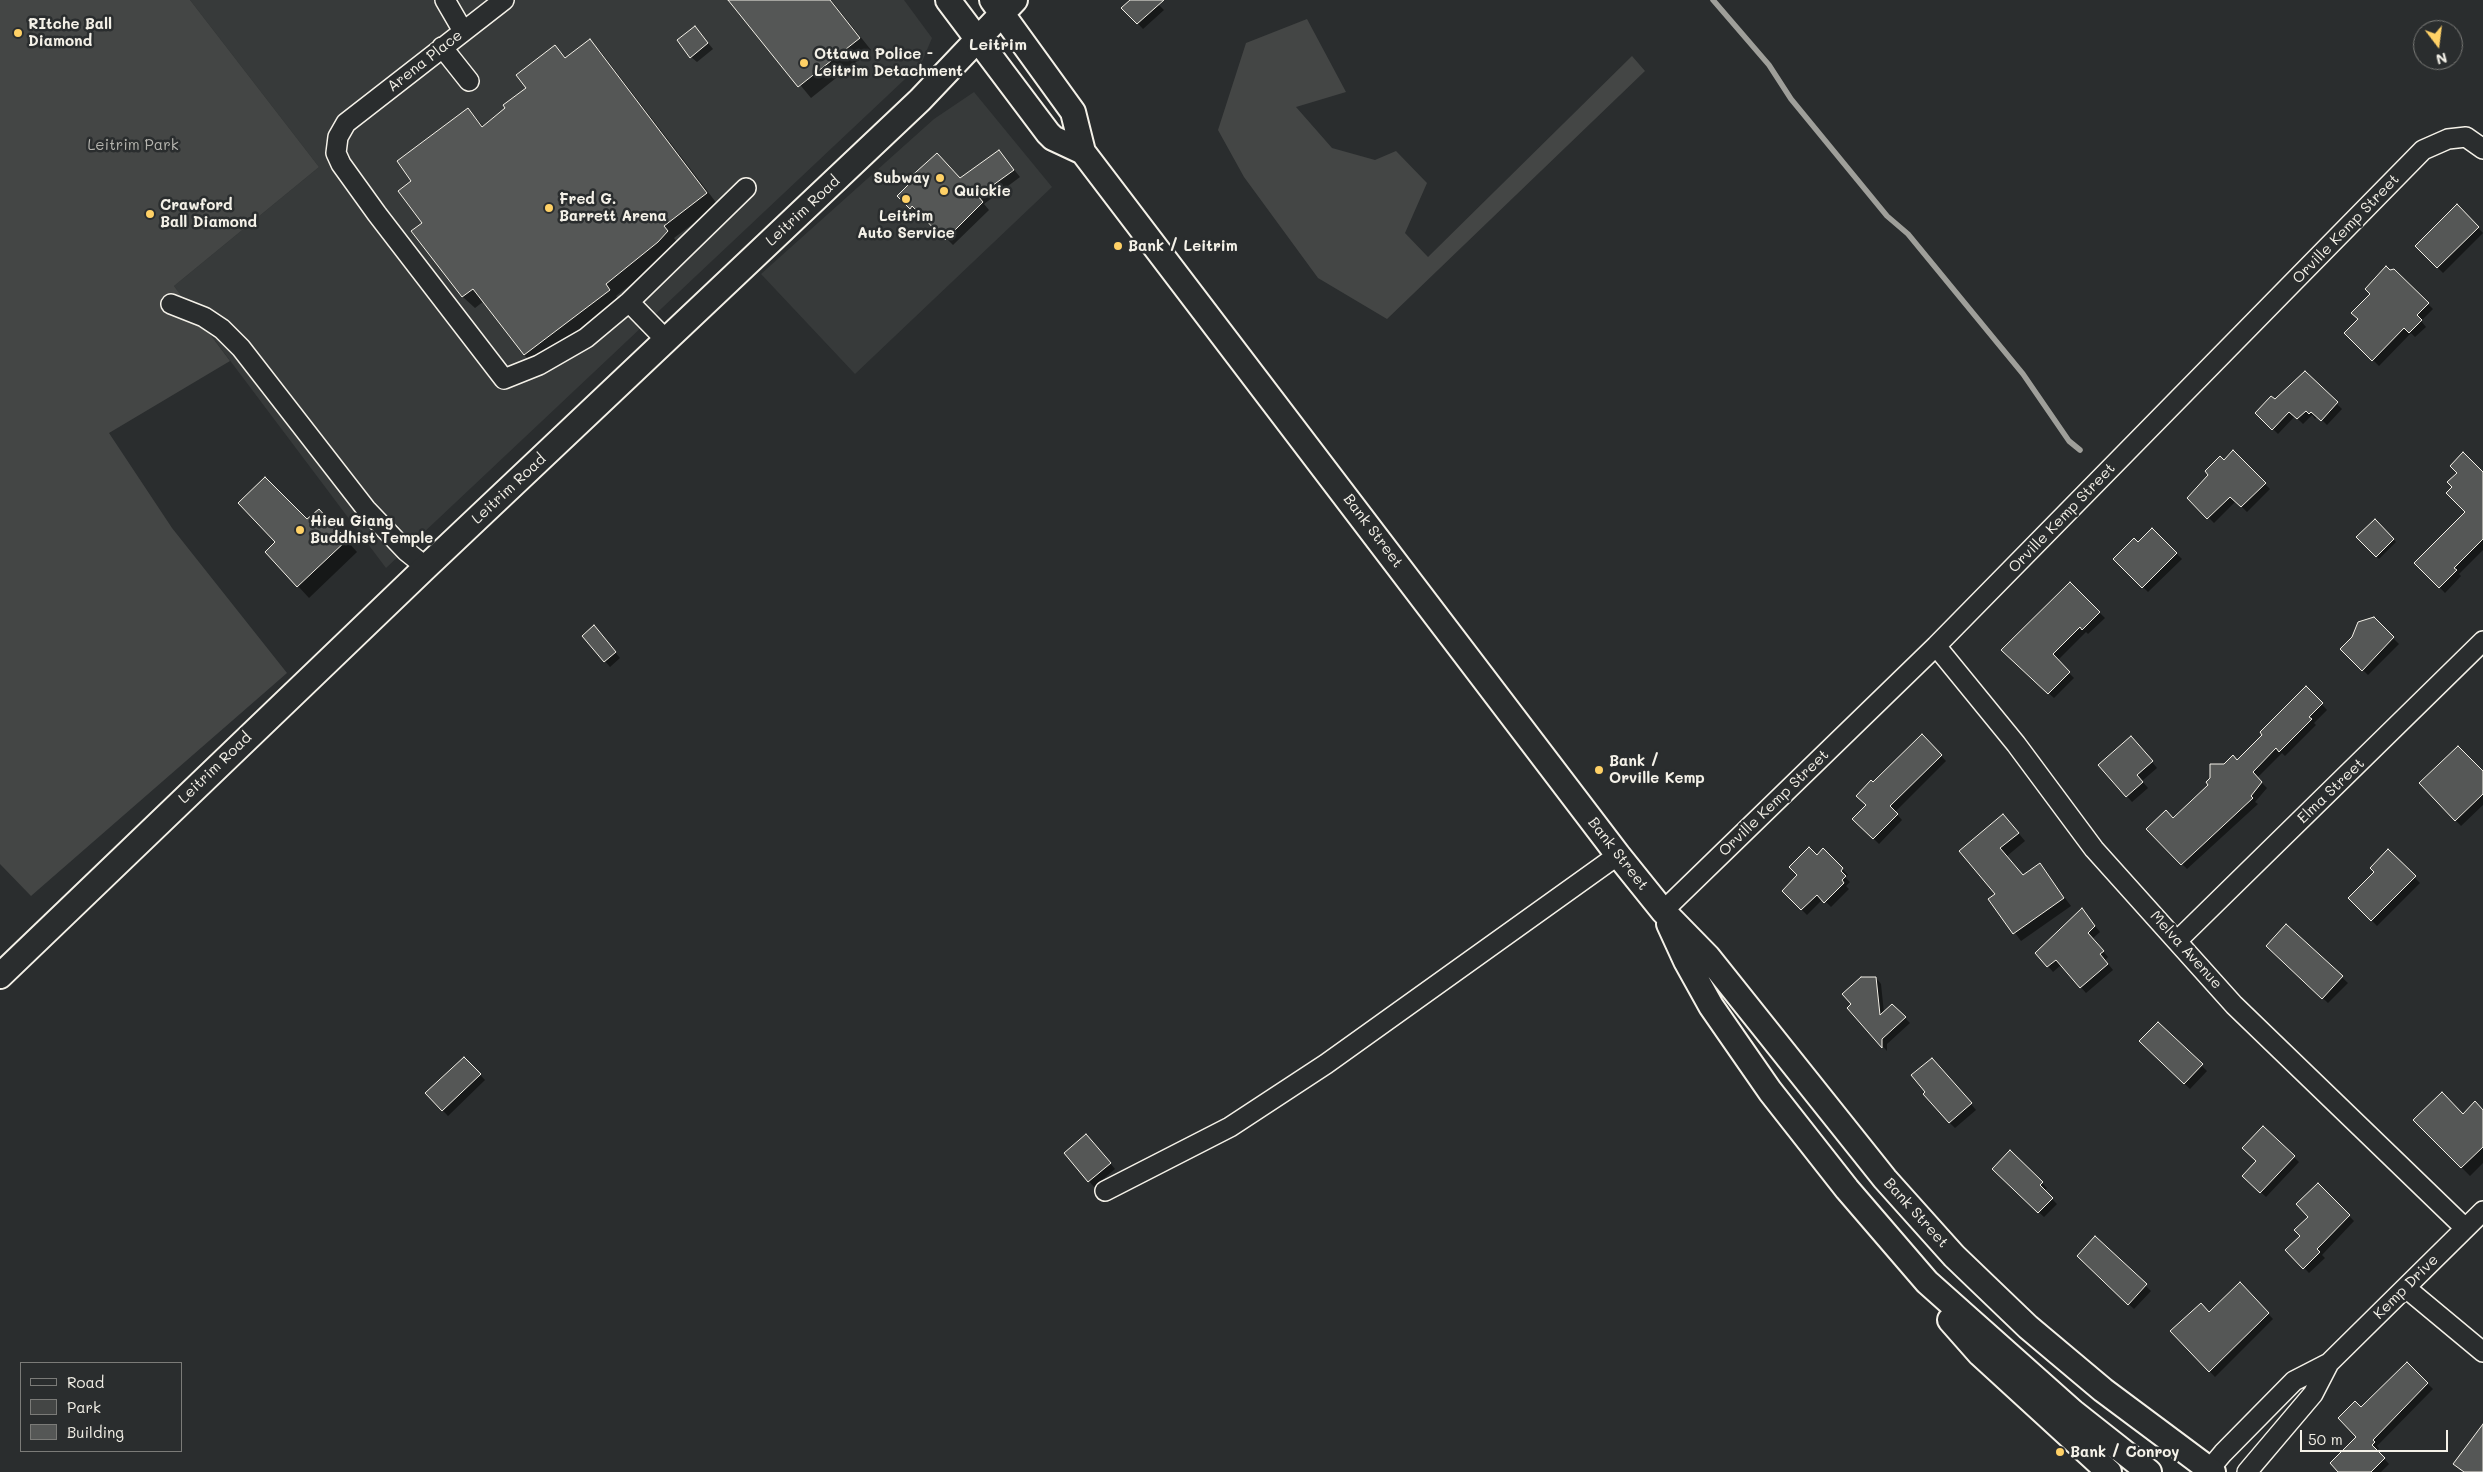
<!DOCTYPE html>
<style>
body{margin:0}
#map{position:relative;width:2483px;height:1472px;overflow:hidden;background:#2a2d2e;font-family:Mali,sans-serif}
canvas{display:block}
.legend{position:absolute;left:20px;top:1362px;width:162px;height:90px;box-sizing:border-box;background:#2a2d2e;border:1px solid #7b7b78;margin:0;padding:6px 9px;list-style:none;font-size:15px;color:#f4f1e8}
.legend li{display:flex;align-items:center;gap:10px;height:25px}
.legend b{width:25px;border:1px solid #7b7b78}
.north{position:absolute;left:2413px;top:20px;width:50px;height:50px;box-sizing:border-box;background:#2a2d2e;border:1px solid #7b7b78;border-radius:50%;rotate:165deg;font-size:14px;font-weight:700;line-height:20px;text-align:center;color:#f4f1e8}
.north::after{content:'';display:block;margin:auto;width:18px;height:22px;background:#ffd166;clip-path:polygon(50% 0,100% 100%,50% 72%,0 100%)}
.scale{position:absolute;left:2300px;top:1430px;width:148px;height:22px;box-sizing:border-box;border:2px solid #f4f1e8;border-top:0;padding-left:6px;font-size:15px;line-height:18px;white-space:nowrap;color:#f4f1e8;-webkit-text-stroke:4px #2a2d2e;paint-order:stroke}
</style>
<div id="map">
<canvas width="2483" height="1472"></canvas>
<ul class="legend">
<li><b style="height:6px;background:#2a2d2e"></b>Road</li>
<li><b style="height:14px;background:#444645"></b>Park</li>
<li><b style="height:14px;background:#555756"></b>Building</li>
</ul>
<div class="north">N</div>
<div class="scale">50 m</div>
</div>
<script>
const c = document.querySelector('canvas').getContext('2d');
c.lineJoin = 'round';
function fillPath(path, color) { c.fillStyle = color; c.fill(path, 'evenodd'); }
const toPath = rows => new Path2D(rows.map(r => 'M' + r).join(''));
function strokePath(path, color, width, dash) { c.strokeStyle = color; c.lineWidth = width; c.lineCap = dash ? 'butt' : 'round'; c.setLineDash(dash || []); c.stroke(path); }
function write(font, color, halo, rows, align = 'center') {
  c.font = font + ' Mali,sans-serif'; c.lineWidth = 5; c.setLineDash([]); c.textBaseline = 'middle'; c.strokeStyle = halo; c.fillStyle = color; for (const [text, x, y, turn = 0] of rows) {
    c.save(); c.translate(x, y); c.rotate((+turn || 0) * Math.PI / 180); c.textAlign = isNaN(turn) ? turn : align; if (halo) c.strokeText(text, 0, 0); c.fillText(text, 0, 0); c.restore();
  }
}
const built = toPath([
 [190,0,904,0,932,38,921,64,386,568,174,286,319,167],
 [974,92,1052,187,855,374,761,274,934,119]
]);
const green = toPath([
 [0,0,190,0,319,167,174,286,230,361,109,433,172,528,287,673,31,896,0,864],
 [1307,19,1346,92,1296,107,1332,148,1375,160,1396,151,1427,183,1405,233,1428,257,1632,56,1645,71,1387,319,1318,278,1244,177,1218,130,1246,43]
]);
const shadow = toPath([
 [730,0,831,0,871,50,811,98],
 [1129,0,1154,0,1164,10,1143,29,1123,8],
 [700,33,713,49,697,62,691,57],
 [590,40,601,52,718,205,674,238,678,243,648,271,616,296,621,302,536,366,524,355,484,301,475,308,463,297,413,231,424,223,413,181,468,109,484,127,527,88,555,47,567,58],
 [999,151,1020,177,984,204,989,210,953,245,920,212,918,214,898,196,910,184,961,180],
 [2457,206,2483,233,2443,273,2416,246],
 [2394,270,2433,309,2421,321,2426,327,2415,337,2411,333,2379,366,2346,333,2359,319,2371,294],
 [2305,372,2342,409,2327,425,2318,416,2315,419,2312,415,2303,424,2295,416,2278,434,2257,413,2275,401],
 [2233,452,2270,489,2247,512,2236,501,2214,523,2189,498],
 [2483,474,2483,550,2459,574,2461,576,2445,593,2416,563,2467,512],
 [307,521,330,522,357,552,309,598,298,586],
 [2375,521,2396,542,2379,559,2358,537],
 [2152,529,2182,559,2148,592,2115,559,2138,544],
 [2070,584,2105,618,2088,634,2086,632,2057,661,2074,678,2054,698,2008,656],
 [2374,619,2399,644,2368,675,2341,649],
 [599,632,620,658,610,667,605,661],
 [2306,688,2327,710,2314,723,2316,725,2285,756,2282,753,2257,778,2267,788,2255,802,2258,804,2187,869,2148,829,2173,819,2210,785,2224,765,2237,762],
 [1922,736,1946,761,1895,812,1902,820,1879,844,1854,819,1868,806,1873,784],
 [2136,743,2157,768,2142,781,2148,788,2132,802,2099,765],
 [2483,773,2483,805,2461,826,2421,783],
 [2010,823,2025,841,2007,856,2023,876,2040,865,2071,906,2021,941,1990,899,1997,894,1961,851],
 [1823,850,1848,875,1845,877,1850,882,1846,886,1849,889,1831,907,1823,899,1807,915,1783,891],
 [2388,851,2420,883,2377,926,2350,898,2376,872],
 [2082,910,2100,932,2092,939,2108,957,2105,960,2113,970,2086,993,2061,965,2053,972,2048,966],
 [2287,926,2348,983,2328,1003,2268,946],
 [1876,978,1881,984,1884,1013,1892,1005,1910,1023,1887,1044,1887,1051,1849,1008],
 [2158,1023,2207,1071,2190,1089,2141,1041],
 [464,1058,485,1080,448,1116,427,1094],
 [1938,1065,1976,1110,1955,1128,1949,1122],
 [2483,1111,2483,1163,2470,1176,2415,1120],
 [2263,1128,2299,1162,2266,1197,2244,1176,2257,1161],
 [1092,1141,1115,1169,1094,1187,1065,1153],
 [2010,1152,2047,1188,2044,1191,2057,1204,2044,1217,1994,1169],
 [2318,1184,2354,1221,2322,1255,2325,1258,2309,1273,2287,1250,2302,1236,2310,1217],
 [2095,1237,2151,1291,2134,1309,2078,1256],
 [2240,1284,2273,1319,2215,1377,2172,1332,2209,1313],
 [2407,1363,2433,1389,2377,1446,2379,1448,2377,1451,2389,1464,2381,1472,2340,1472,2358,1437,2361,1409]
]);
const stream = toPath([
 [1713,0,1769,65,1791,99,1887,216,1908,234,2023,374,2069,441,2080,450]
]);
const building = toPath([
 [728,0,830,0,860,38,798,87,728,0],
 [1130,0,1164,0,1137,24,1121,8,1130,0],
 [695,26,708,43,690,58,677,40,695,26],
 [590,39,707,193,664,226,668,231,658,242,606,284,610,290,524,355,473,289,462,297,411,231,422,223,398,191,411,181,397,161,468,108,482,127,505,108,503,105,526,88,516,75,555,45,565,58,590,39],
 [999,150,1014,170,978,196,983,202,945,240,912,206,910,209,897,196,909,184,906,181,937,153,960,178,999,150],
 [2457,204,2479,227,2437,268,2415,246,2457,204],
 [2386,266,2390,270,2394,269,2429,303,2417,315,2422,320,2409,333,2404,328,2372,361,2344,333,2358,319,2351,313,2370,294,2365,289,2386,266],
 [2305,371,2338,402,2321,421,2311,412,2309,414,2306,411,2297,419,2289,412,2272,430,2255,413,2271,396,2275,399,2305,371],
 [2233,450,2266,483,2241,507,2230,497,2207,519,2187,498,2208,475,2205,471,2220,456,2224,460,2233,450],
 [2463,452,2483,472,2483,539,2454,568,2457,570,2439,588,2414,563,2465,512,2446,493,2452,487,2447,482,2457,473,2450,466,2463,452],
 [265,477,307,519,319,509,347,540,297,587,265,552,275,542,238,503,265,477],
 [2375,519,2394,539,2376,557,2356,537,2375,519],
 [2152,528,2177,553,2142,588,2113,559,2134,538,2138,542,2152,528],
 [2070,582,2100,612,2082,630,2080,627,2053,654,2070,672,2048,694,2001,650,2070,582],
 [2374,617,2394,637,2362,671,2340,649,2352,637,2358,622,2374,617],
 [594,625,616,652,604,662,582,636,594,625],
 [2306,686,2323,703,2309,717,2312,719,2279,752,2276,748,2253,772,2262,782,2251,796,2253,798,2181,865,2146,829,2166,810,2173,818,2208,785,2206,782,2210,778,2210,764,2224,764,2233,755,2237,760,2262,735,2260,732,2306,686],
 [1922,734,1942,755,1890,806,1898,814,1873,839,1852,819,1866,805,1856,796,1871,780,1873,782,1922,734],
 [2131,736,2153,761,2137,775,2143,782,2126,797,2098,765,2131,736],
 [2458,746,2483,771,2483,794,2455,821,2419,783,2458,746],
 [2003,814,2019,833,2000,848,2023,875,2040,863,2064,898,2013,934,1988,899,1995,894,1959,851,2003,814],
 [1809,847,1817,855,1823,848,1843,868,1841,871,1846,876,1842,880,1844,883,1824,903,1817,895,1801,910,1782,891,1797,875,1789,867,1809,847],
 [2388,849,2416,876,2371,921,2348,898,2374,872,2370,868,2388,849],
 [2082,908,2095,926,2088,933,2104,951,2100,954,2108,964,2080,988,2056,960,2047,967,2035,953,2082,908],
 [2286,924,2343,976,2322,999,2266,946,2286,924],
 [1861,977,1876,977,1880,1015,1892,1004,1906,1017,1882,1039,1882,1048,1847,1008,1851,1004,1842,994,1861,977],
 [2158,1022,2203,1064,2184,1084,2139,1041,2158,1022],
 [464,1057,481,1074,442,1111,425,1093,464,1057],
 [1932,1058,1972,1103,1949,1123,1923,1094,1925,1092,1911,1075,1932,1058],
 [2442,1092,2463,1114,2475,1101,2483,1110,2483,1147,2461,1168,2413,1120,2442,1092],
 [2263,1126,2295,1156,2260,1193,2242,1176,2256,1161,2242,1148,2263,1126],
 [1086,1134,1111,1163,1088,1182,1064,1153,1086,1134],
 [2010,1150,2043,1182,2040,1185,2053,1198,2038,1213,1992,1169,2010,1150],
 [2318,1183,2350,1215,2317,1249,2320,1252,2303,1269,2285,1250,2300,1236,2294,1230,2308,1217,2296,1204,2318,1183],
 [2095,1236,2147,1284,2128,1305,2077,1256,2095,1236],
 [2240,1282,2269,1313,2209,1372,2170,1331,2201,1303,2209,1312,2240,1282],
 [2407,1362,2428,1383,2373,1440,2375,1442,2372,1445,2385,1458,2371,1472,2338,1472,2330,1463,2356,1437,2338,1418,2355,1401,2361,1407,2407,1362],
 [2483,1424,2483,1472,2464,1472,2453,1464,2483,1424]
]);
const minor = toPath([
 [445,0,463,31],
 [504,0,346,123,338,137,336,153,341,164,377,214,504,379,539,365,586,338,629,302,746,188],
 [442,47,469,81],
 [629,302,666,340],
 [171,304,204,317,222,329,241,348,366,509,406,551,426,567],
 [1936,646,2016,744,2094,849,2234,1005,2465,1228],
 [1663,911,1936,646,2423,150,2448,139,2466,137,2483,149],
 [2178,940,2483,641],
 [1105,1191,1230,1127,1326,1064,1618,855],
 [2406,1288,2483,1352],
 [2207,1472,2223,1453,2294,1381,2329,1363],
 [2247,1472,2313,1394,2329,1363,2483,1211]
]);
const major = toPath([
 [948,0,1048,133,1053,138,1083,152],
 [992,0,1073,112,1083,152,1618,855,1663,911,1708,957,1885,1179,1954,1256,2028,1327,2103,1390,2213,1472],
 [1669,924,1686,961,1711,1006,1770,1091,1847,1189,1927,1282,2073,1412,2149,1472],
 [0,976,426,567,920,100,1015,0],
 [1950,1320,1980,1354,2109,1472]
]);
const markers = [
 [18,33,5,"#ffd166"],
 [804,63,5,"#ffd166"],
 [940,178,5,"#ffd166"],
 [944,191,5,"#ffd166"],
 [906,199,5,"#ffd166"],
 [549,208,5,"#ffd166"],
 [150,214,5,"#ffd166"],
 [1118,246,5,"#ffd166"],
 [300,530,5,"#ffd166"],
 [1599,770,5,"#ffd166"],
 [2060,1452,5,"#ffd166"]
];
const poiNames = [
 ["RItche Ball",28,24],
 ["Diamond",28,41],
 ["Ottawa Police -",814,54],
 ["Leitrim Detachment",814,71],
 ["Subway",930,178,"right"],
 ["Quickie",954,191],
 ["Fred G.",559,199],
 ["Barrett Arena",559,216],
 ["Crawford",160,205],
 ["Ball Diamond",160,222],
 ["Leitrim",906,216,"center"],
 ["Auto Service",906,233,"center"],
 ["Bank / Leitrim",1128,246],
 ["Hieu Giang",310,521],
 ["Buddhist Temple",310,538],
 ["Bank /",1609,761],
 ["Orville Kemp",1609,778],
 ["Bank / Conroy",2070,1452]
];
const streetNames = [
 ["Arena Place",425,61,-38],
 ["Leitrim Road",803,211,-43],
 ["Orville Kemp Street",2346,229,-46],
 ["Leitrim Road",509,489,-43],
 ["Orville Kemp Street",2062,518,-46],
 ["Bank Street",1373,531,53],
 ["Leitrim Road",215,768,-44],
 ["Elma Street",2331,791,-44],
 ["Orville Kemp Street",1774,803,-44],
 ["Bank Street",1618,854,52],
 ["Melva Avenue",2186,950,48],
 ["Bank Street",1916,1213,48],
 ["Kemp Drive",2406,1287,-45]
];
const parkNames = [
 ["Leitrim Park",133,145]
];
const neighbourhoodNames = [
 ["Leitrim",998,45]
];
fillPath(built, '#373a3a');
fillPath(green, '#444645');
fillPath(shadow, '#0007');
strokePath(stream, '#9f9f9a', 5.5);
fillPath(building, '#555756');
strokePath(building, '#f4f1e8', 1);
strokePath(minor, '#f4f1e8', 22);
strokePath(major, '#f4f1e8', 28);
strokePath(minor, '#2a2d2e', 19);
strokePath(major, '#2a2d2e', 24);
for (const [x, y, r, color] of markers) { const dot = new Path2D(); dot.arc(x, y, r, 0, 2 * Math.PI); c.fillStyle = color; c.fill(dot); strokePath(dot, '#2a2d2e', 2); }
write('bold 15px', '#f4f1e8', '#2a2d2e', poiNames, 'left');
write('15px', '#f4f1e8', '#2a2d2e', streetNames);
write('15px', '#b6b5af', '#2a2d2e', parkNames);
write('bold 16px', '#f4f1e8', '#2a2d2e', neighbourhoodNames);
</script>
